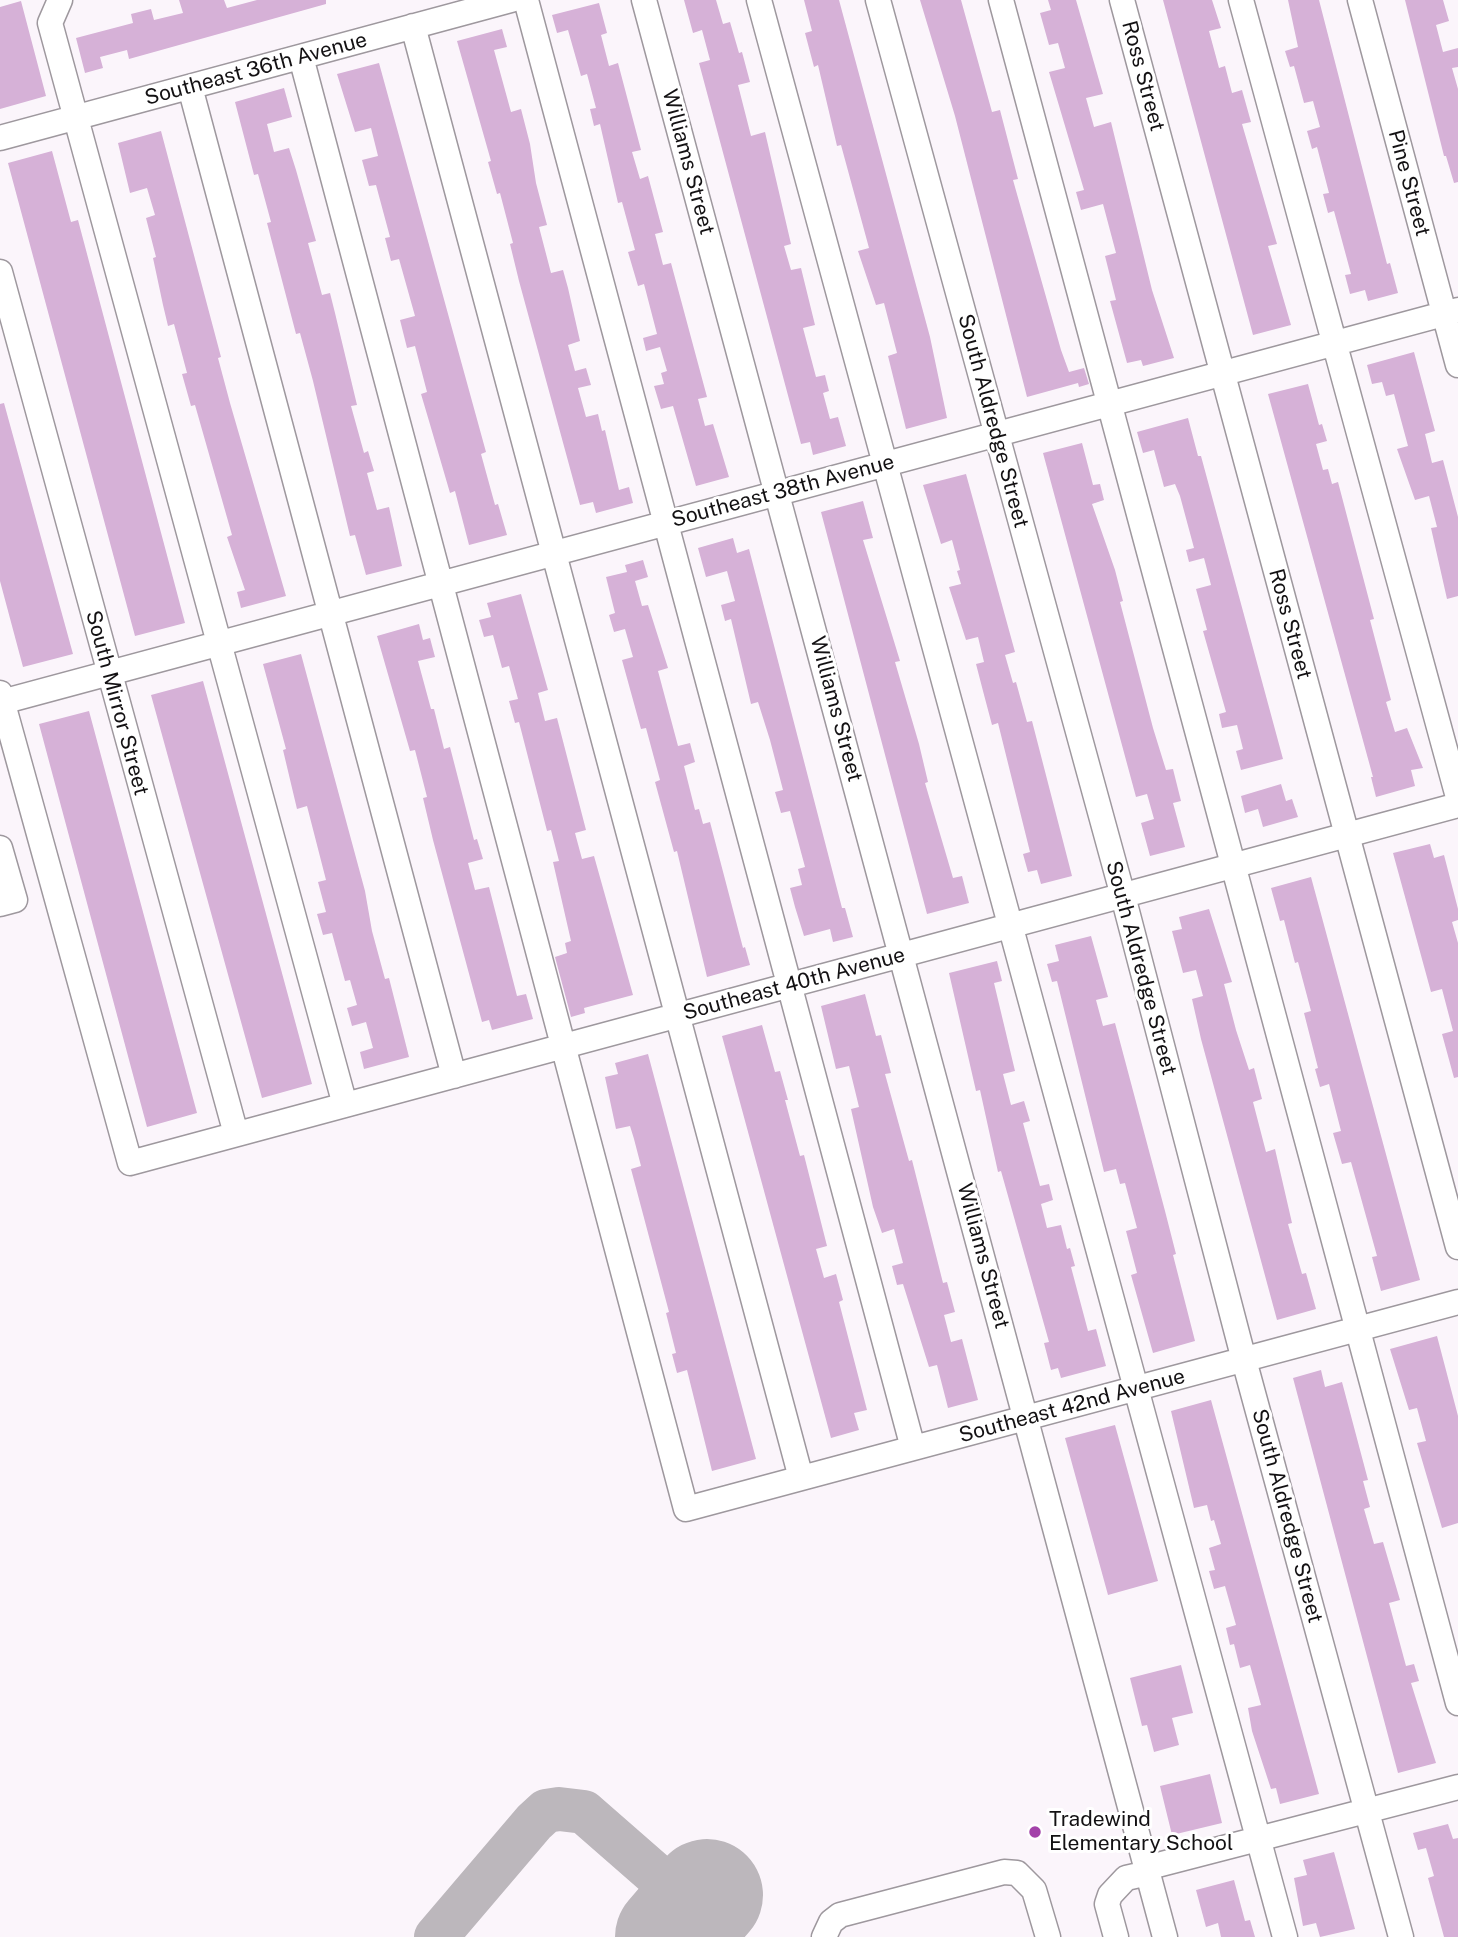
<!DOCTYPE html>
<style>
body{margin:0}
canvas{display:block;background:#fbf5fb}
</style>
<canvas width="1458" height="1937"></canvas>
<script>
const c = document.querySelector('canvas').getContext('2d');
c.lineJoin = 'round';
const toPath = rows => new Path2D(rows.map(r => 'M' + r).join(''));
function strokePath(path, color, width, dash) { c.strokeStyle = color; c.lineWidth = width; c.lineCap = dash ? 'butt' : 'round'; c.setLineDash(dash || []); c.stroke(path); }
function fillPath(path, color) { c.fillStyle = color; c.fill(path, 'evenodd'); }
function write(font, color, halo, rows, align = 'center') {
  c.font = font + ' "Public Sans",sans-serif'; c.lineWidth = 6; c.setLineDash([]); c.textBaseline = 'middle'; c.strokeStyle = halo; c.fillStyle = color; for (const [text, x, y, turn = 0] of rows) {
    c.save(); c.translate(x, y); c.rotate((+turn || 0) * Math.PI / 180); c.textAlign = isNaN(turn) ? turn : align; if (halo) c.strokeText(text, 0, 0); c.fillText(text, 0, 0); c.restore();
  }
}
const taxiway = toPath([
 [436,1937,534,1822,546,1811,559,1809,584,1812,695,1909]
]);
const runway = toPath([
 [671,1937,707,1895]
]);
const building = toPath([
 [179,0,224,0,227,8,257,0,326,0,326,4,129,59,127,50,100,57,103,68,85,73,76,38,133,23,131,14,151,9,154,20,183,13],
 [684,0,716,0,723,24,730,22,739,53,742,52,750,82,738,85,751,136,765,132,791,244,784,246,791,270,801,268,815,325,803,328,816,377,825,375,829,391,823,393,830,419,838,417,846,446,813,455,810,442,801,444,699,63,710,60,702,30,693,33],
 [804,0,839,0,930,337,947,418,906,429,888,356,897,353,884,303,876,305,858,251,869,248,841,145,837,146,818,65,814,67,805,33,812,31],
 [920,0,961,0,992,112,1000,110,1018,179,1013,180,1061,350,1069,372,1084,368,1089,384,1079,387,1078,383,1027,397,955,116],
 [1048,0,1076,0,1103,94,1086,98,1094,127,1111,122,1152,290,1174,358,1143,366,1141,360,1127,363,1110,301,1116,300,1105,256,1116,253,1103,204,1081,210,1076,192,1084,190,1049,72,1065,68,1058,43,1049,45,1040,13,1051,10],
 [1163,0,1212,0,1221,28,1209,31,1219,68,1225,66,1232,93,1242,90,1251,122,1242,124,1277,244,1268,246,1291,325,1253,335],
 [1288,0,1319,0,1387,264,1390,263,1398,293,1368,301,1365,290,1350,294,1345,275,1351,274,1334,211,1328,213,1323,194,1329,193,1317,147,1312,149,1307,131,1320,127,1313,101,1304,103,1294,66,1290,67,1285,51,1298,47],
 [1405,0,1443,0,1449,21,1436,25,1443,52,1458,48,1458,67,1452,68,1458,89,1458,182,1454,183,1446,156,1444,156],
 [21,1,46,96,0,109,0,7],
 [599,3,607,33,601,35,609,66,618,63,641,150,632,152,640,179,648,176,663,232,655,234,663,265,671,263,707,397,698,399,705,426,713,424,729,477,696,486,673,406,661,409,654,386,664,384,661,373,667,371,660,347,646,351,643,338,657,334,644,284,638,286,628,252,635,250,622,202,618,203,600,124,594,126,590,109,596,108,587,74,581,76,568,30,557,33,552,15],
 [502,29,507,47,494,50,511,112,521,109,530,144,536,183,547,225,539,227,551,273,563,270,568,288,580,341,568,345,575,371,586,368,591,385,578,388,586,417,598,414,602,431,605,430,619,490,629,487,633,503,596,513,593,502,580,505,519,281,510,244,513,243,500,193,497,194,488,162,491,161,457,41],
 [379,63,486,452,481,454,495,505,498,504,507,535,469,545,455,491,450,493,429,421,421,394,427,392,415,346,407,348,400,320,415,316,399,259,391,261,385,238,390,237,376,185,369,186,362,160,378,156,371,128,355,132,337,74],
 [284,88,292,117,267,124,274,152,289,148,296,170,316,241,308,243,322,295,330,293,335,313,357,405,351,406,364,453,368,451,374,471,367,473,377,510,389,507,402,566,366,575,355,535,350,536,313,381,300,333,296,334,267,223,271,222,258,174,254,175,235,102],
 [161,131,221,357,218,358,230,403,286,596,241,608,237,592,245,590,227,537,232,535,195,405,191,406,182,374,187,373,174,324,168,326,163,305,153,258,156,257,146,218,155,215,147,188,130,193,118,143],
 [52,151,71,222,78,220,185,623,135,636,8,163],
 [1414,352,1435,431,1425,434,1432,463,1443,460,1458,517,1458,596,1447,599,1431,528,1437,527,1429,496,1415,500,1397,449,1408,446,1394,394,1386,396,1382,382,1372,384,1367,365],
 [1308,384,1319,425,1322,424,1327,441,1316,444,1323,470,1328,469,1332,484,1338,482,1374,619,1370,620,1391,700,1386,702,1395,732,1407,728,1423,768,1411,770,1415,786,1376,797,1371,777,1373,777,1268,394],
 [4,403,73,654,23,667,0,581,0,404],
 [1188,418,1198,456,1201,456,1283,759,1241,770,1236,751,1243,749,1237,725,1222,728,1219,714,1226,712,1203,631,1207,630,1196,589,1211,585,1204,558,1189,562,1186,550,1194,548,1180,496,1175,484,1164,487,1154,450,1143,453,1137,432],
 [1082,443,1093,485,1100,484,1104,500,1092,504,1115,570,1123,601,1120,602,1153,728,1166,770,1173,769,1181,801,1173,803,1185,847,1150,856,1141,823,1154,819,1147,794,1136,797,1043,453],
 [966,474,1015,652,1005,655,1013,683,1016,682,1027,722,1032,721,1072,876,1041,884,1037,870,1028,872,1023,854,1030,852,998,723,992,725,983,691,976,664,984,662,978,637,966,640,949,587,961,584,957,571,960,570,952,540,941,544,923,485],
 [863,501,873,538,863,540,900,661,895,662,919,744,928,782,925,783,953,878,962,876,969,903,927,914,821,512],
 [733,538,737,553,749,549,842,908,845,908,853,937,833,942,830,929,804,936,795,907,790,888,802,885,798,869,805,867,790,811,781,813,775,792,783,790,770,740,758,702,751,704,731,619,725,621,721,605,735,601,727,571,706,577,698,548],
 [643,560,648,577,635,581,642,606,648,605,668,668,658,671,678,746,690,743,695,762,684,766,695,810,699,809,703,824,710,822,743,948,745,947,750,965,707,977,677,851,674,852,655,782,660,780,646,728,641,729,622,660,633,657,625,629,614,632,609,615,615,613,606,577,627,572,625,565],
 [521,594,548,690,538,693,545,721,557,718,586,830,575,833,582,859,594,856,633,995,584,1008,585,1013,571,1017,555,957,567,953,565,943,571,941,553,862,559,861,551,830,547,831,519,722,515,723,509,701,518,699,509,666,502,668,493,635,484,637,479,620,491,617,487,603],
 [419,624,423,640,430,638,435,657,418,661,431,709,434,709,444,749,450,747,474,840,477,839,483,859,468,863,475,890,489,887,517,996,526,994,533,1019,492,1030,489,1020,482,1022,433,840,423,798,427,797,415,750,410,751,377,636],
 [301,654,365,891,372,931,385,979,389,978,409,1057,364,1069,360,1052,373,1048,366,1022,352,1026,347,1008,357,1005,350,980,345,981,332,933,323,935,317,914,326,912,318,882,326,880,307,806,297,809,283,750,286,749,263,664],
 [203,681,312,1084,262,1098,151,695],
 [89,711,197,1113,147,1127,39,724],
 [1281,784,1286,801,1292,799,1298,817,1263,827,1258,809,1245,813,1241,796],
 [1430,844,1434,858,1444,855,1458,909,1458,920,1452,922,1458,943,1458,1077,1454,1078,1442,1034,1453,1031,1442,989,1431,992,1393,853],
 [1311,877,1420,1280,1381,1291,1372,1257,1377,1256,1351,1162,1342,1164,1333,1133,1341,1131,1329,1084,1320,1087,1315,1069,1318,1068,1304,1013,1311,1011,1298,962,1295,963,1284,920,1280,921,1271,888],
 [1209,909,1232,982,1224,984,1236,1030,1249,1070,1254,1068,1262,1099,1253,1102,1266,1152,1275,1149,1292,1223,1288,1224,1302,1274,1306,1273,1316,1309,1277,1320,1201,1039,1192,999,1203,996,1196,970,1183,973,1172,931,1182,929,1179,917],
 [1091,936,1108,997,1096,1000,1103,1026,1115,1023,1165,1211,1176,1254,1173,1255,1195,1341,1153,1353,1131,1275,1137,1273,1126,1231,1137,1228,1125,1183,1120,1184,1116,1169,1104,1172,1057,981,1052,982,1047,964,1059,961,1055,945],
 [997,961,1002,981,994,983,1015,1071,1003,1074,1011,1105,1024,1101,1030,1121,1023,1123,1040,1186,1049,1184,1053,1200,1041,1204,1047,1228,1061,1225,1067,1249,1070,1248,1075,1266,1071,1267,1088,1331,1096,1329,1106,1366,1061,1378,1058,1368,1051,1370,1044,1343,1049,1342,1001,1171,998,1172,980,1090,976,1091,949,973],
 [865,994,876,1036,881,1035,891,1073,885,1074,909,1161,912,1160,943,1283,947,1282,955,1312,944,1315,951,1342,962,1339,978,1400,948,1408,937,1365,929,1367,903,1284,897,1285,892,1266,903,1263,894,1229,882,1233,873,1207,851,1109,859,1107,849,1066,836,1069,821,1006],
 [762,1025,775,1072,780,1071,788,1100,785,1100,800,1156,804,1155,827,1246,816,1249,824,1278,836,1274,843,1300,839,1302,867,1410,854,1413,859,1430,831,1438,722,1036],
 [648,1054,756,1459,712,1471,687,1370,677,1373,672,1354,676,1353,666,1313,669,1312,631,1169,641,1166,634,1139,630,1126,616,1129,605,1077,618,1074,615,1063],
 [1437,1336,1458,1416,1458,1523,1442,1528,1417,1443,1426,1441,1417,1408,1409,1410,1390,1349],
 [1321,1370,1325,1387,1342,1382,1368,1480,1363,1481,1370,1507,1364,1509,1374,1544,1383,1542,1395,1583,1400,1600,1389,1603,1406,1666,1414,1664,1419,1681,1411,1683,1436,1763,1398,1773,1293,1378],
 [1211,1400,1319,1794,1280,1804,1276,1788,1271,1789,1252,1731,1248,1708,1261,1705,1250,1665,1240,1668,1234,1644,1230,1645,1226,1628,1236,1625,1225,1586,1214,1589,1209,1571,1215,1570,1209,1548,1221,1544,1214,1520,1211,1521,1207,1505,1194,1508,1171,1411],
 [1115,1425,1158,1581,1108,1595,1065,1438],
 [1181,1665,1193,1713,1172,1718,1179,1745,1154,1752,1147,1725,1142,1726,1130,1678],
 [1210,1774,1222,1823,1172,1835,1160,1786],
 [1448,1824,1453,1839,1458,1838,1458,1937,1444,1937,1428,1878,1434,1876,1426,1848,1418,1850,1413,1833],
 [1334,1852,1355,1929,1320,1937,1316,1923,1303,1926,1294,1878,1307,1875,1303,1860],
 [1234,1880,1245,1921,1250,1920,1255,1937,1221,1937,1218,1923,1206,1927,1196,1890]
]);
const minor = toPath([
 [60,0,50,23,345,1105],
 [526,0,913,1448],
 [644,0,1165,1937],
 [759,0,1285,1937],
 [878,0,1123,896,1244,1360,1401,1937],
 [1001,0,1458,1703],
 [1122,0,1458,1247],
 [1241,0,1458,797],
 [1360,0,1458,365],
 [413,26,801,1478],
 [301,57,686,1509,1458,1302],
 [190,87,454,1076],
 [0,138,511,0],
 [0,272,236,1134],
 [0,693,130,1163,1458,805],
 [2,702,1458,310],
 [0,848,15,900,0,904],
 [1146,1868,1458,1787],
 [824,1937,831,1922,840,1915,1004,1872,1017,1873,1034,1890,1048,1937],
 [1116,1937,1107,1904,1110,1895,1126,1878,1148,1873]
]);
const markers = [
 [1035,1832,7,"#a342a9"]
];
const streetNames = [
 ["Southeast 36th Avenue",256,69,-15],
 ["Ross Street",1143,76,75],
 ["Williams Street",688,162,75],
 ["Pine Street",1409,183,75],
 ["South Aldredge Street",993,421,75],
 ["Southeast 38th Avenue",783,491,-15],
 ["Ross Street",1290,624,75],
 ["South Mirror Street",117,703,75],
 ["Williams Street",836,709,75],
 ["South Aldredge Street",1141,968,75],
 ["Southeast 40th Avenue",794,984,-15],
 ["Williams Street",983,1256,75],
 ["Southeast 42nd Avenue",1072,1406,-15],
 ["South Aldredge Street",1287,1516,75]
];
const poiNames = [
 ["Tradewind",1049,1820],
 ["Elementary School",1049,1844]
];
strokePath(taxiway, '#bcb7bc', 44);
strokePath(runway, '#bcb7bc', 112);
fillPath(building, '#d6b1d7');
strokePath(minor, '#9e989e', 27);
strokePath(minor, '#fff', 24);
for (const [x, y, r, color] of markers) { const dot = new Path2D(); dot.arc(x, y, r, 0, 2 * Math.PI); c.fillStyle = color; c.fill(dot); strokePath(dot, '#fff', 2.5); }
write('21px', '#131113', '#fff', streetNames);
write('21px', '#131113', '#fff', poiNames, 'left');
</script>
